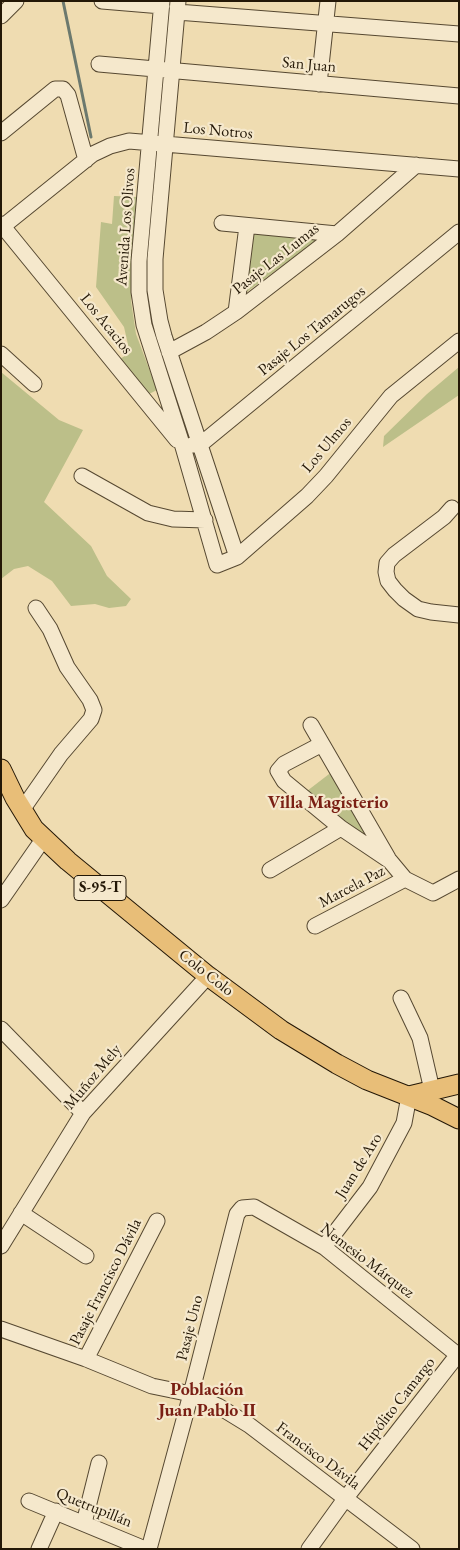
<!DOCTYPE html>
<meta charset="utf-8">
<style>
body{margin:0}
#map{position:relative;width:460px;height:1550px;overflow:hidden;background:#efdcb1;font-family:"EB Garamond",serif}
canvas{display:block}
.frame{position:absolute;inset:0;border:2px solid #231706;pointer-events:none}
</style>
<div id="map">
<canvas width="460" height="1550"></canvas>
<div class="frame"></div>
</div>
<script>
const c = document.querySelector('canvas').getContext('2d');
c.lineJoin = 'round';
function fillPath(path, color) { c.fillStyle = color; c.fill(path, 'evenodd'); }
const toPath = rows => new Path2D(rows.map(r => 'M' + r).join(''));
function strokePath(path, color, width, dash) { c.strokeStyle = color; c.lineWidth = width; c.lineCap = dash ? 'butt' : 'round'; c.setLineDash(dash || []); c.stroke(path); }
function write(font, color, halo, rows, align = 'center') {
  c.font = font + ' "EB Garamond",serif'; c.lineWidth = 4.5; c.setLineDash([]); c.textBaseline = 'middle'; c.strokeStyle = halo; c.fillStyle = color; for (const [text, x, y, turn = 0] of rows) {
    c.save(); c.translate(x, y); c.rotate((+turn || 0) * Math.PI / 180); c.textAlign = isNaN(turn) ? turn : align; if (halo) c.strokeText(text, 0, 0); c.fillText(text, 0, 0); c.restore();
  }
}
const green = toPath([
 [114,196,138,197,131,301,136,334,157,390,147,395,118,360,130,353,124,327,96,287,101,222,112,224],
 [252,232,320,238,244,294],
 [459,367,459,395,383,447,384,436,427,394],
 [1,372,59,420,83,430,44,502,91,546,107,576,131,599,126,606,109,608,95,604,71,606,52,581,28,566,14,569,1,579],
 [333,771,372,841,334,814,307,791]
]);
const stream = toPath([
 [63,1,91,137]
]);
const minor = toPath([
 [102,1,162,6],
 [162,1,139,261,139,292,144,325,183,447,217,565,237,557,307,496,326,476,391,396,459,341],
 [178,1,155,259,155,290,160,321,164,336,237,557],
 [177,12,459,34],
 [1,16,16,1],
 [99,64,459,96],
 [319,84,328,1],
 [1,133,55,89,63,89,68,95,86,160],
 [222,223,337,234],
 [1,224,177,440],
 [1,228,93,154,110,146,129,141,459,169],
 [236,312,247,226],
 [169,352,206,332,236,312,337,234,416,165],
 [1,354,34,384],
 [192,445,201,444,459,232],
 [82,476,148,513,173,519,205,520],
 [452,508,444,517,394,555,387,563,386,572,388,581,395,590,404,599,418,609,431,612,459,615],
 [311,725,388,858],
 [322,744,284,764,278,771,284,781,341,828,390,861,405,879,433,893,459,879],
 [22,810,61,754,91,719,94,710,90,700,67,667,50,629,36,608],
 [270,870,341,828],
 [1,900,44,838],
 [315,926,405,879],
 [401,998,420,1038,432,1090],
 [1,1029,83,1113],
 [21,1213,86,1256],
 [1,1246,83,1113,208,976],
 [324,1247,370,1187,404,1123,409,1096],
 [1,1329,86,1359,152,1386,191,1394,218,1406,249,1425,412,1549],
 [86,1359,157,1221],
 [29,1501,145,1549],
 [84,1523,99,1463],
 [39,1549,56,1511],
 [149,1549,191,1394,237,1214,242,1208,254,1207,324,1247,459,1356],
 [309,1549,345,1499,459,1353]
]);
const major = toPath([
 [1,769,15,798,34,829,68,861,208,976,281,1030,337,1064,367,1080,433,1106,459,1119],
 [409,1096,459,1084]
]);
const shields = [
 [100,888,52]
];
const shieldNames = [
 ["S-95-T",100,888]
];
const streetNames = [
 ["San Juan",309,65,5],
 ["Los Notros",218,131,5],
 ["Avenida Los Olivos",126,227,-86],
 ["Pasaje Las Lumas",276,259,-38],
 ["Los Acacios",106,324,51],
 ["Pasaje Los Tamarugos",312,331,-39],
 ["Los Ulmos",327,445,-50],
 ["Marcela Paz",352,887,-28],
 ["Colo Colo",206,973,38],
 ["Muñoz Mely",93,1077,-50],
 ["Juan de Aro",359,1166,-58],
 ["Nemesio Márquez",367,1261,37],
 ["Pasaje Francisco Dávila",106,1282,-63],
 ["Pasaje Uno",190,1328,-76],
 ["Hipólito Camargo",397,1404,-52],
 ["Francisco Dávila",318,1456,37],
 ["Quetrupillán",94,1508,22]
];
const neighbourhoodNames = [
 ["Villa Magisterio",328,803],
 ["Población",207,1390],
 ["Juan Pablo II",207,1411]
];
fillPath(green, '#bcbf89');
strokePath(stream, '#6c796e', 3);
strokePath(minor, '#564831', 17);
strokePath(major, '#231706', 21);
strokePath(minor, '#f5e8cc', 15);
strokePath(major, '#e8be78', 19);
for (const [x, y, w] of shields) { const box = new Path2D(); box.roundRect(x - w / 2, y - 12.5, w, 25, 4); c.fillStyle = '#f5e8cc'; c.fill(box); strokePath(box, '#231706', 1); }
write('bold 15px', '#231706', null, shieldNames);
write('16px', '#231706', '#f5e8cc', streetNames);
write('bold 18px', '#7a1f14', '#f5e8cc', neighbourhoodNames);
</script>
